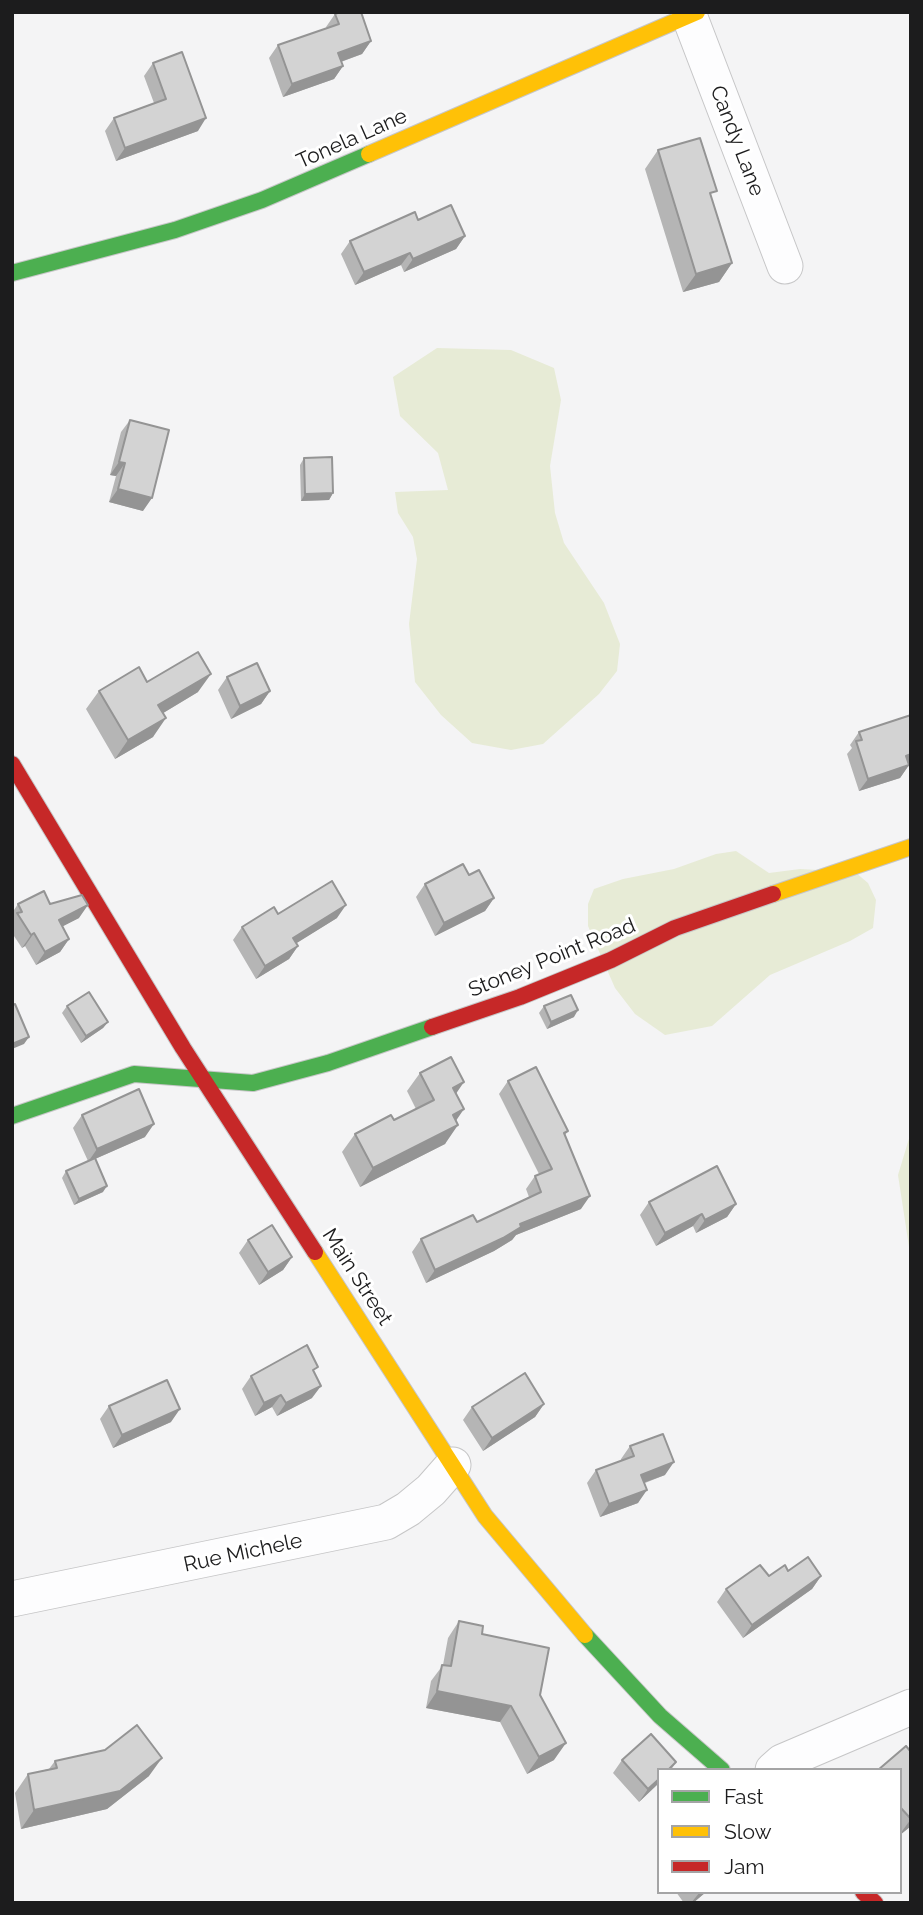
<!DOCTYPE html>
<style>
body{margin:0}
#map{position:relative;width:923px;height:1915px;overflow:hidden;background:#f4f4f5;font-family:Raleway,sans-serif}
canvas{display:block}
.frame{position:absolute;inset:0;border:14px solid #1c1c1d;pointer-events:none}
.legend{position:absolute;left:657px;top:1768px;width:245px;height:126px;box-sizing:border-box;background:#fff;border:2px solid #a4a4a5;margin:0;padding:9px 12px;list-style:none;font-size:21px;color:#1c1c1d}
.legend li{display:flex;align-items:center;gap:14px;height:35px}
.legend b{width:35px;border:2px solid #a4a4a5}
</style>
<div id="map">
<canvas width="923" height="1915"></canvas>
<div class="frame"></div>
<ul class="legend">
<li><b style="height:9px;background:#4caf50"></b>Fast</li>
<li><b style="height:9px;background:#ffc107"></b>Slow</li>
<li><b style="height:9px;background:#c62828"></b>Jam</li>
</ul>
</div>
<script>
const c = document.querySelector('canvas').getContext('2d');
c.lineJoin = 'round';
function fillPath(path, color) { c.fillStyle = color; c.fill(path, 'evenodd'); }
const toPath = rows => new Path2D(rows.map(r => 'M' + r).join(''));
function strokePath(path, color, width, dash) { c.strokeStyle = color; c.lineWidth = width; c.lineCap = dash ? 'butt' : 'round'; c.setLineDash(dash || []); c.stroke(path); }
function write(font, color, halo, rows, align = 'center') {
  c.font = font + ' Raleway,sans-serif'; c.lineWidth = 6; c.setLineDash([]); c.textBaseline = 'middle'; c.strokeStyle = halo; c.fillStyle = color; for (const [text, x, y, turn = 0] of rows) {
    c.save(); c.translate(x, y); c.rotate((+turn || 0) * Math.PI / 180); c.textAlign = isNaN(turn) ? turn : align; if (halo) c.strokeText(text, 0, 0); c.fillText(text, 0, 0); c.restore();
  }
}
const green = toPath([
 [437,348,511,350,554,368,561,400,550,466,555,513,564,543,604,603,620,644,617,671,599,694,543,744,511,750,472,743,441,715,415,682,409,624,417,559,413,537,398,513,395,492,448,490,438,453,400,416,393,377],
 [736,851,769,873,800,869,855,872,868,883,876,900,873,928,850,941,770,975,712,1026,665,1035,635,1014,615,988,588,926,588,904,594,889,623,879,674,869,716,854],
 [911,1132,911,1260,898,1175]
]);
const street = toPath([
 [689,15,785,266],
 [12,1599,386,1522,408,1509,431,1490,453,1465],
 [773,1770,782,1762,911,1707]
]);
const fast = toPath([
 [12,273,175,230,262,200,369,154],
 [12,1116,134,1074,253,1083,328,1063,432,1027],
 [585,1635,660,1716,722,1770]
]);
const slow = toPath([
 [369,154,697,12],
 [773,894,911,847],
 [315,1252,485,1516,585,1635]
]);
const jam = toPath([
 [12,764,183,1048,315,1252],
 [432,1027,520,997,611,960,675,928,773,894],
 [863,1892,875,1903]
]);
const wall = toPath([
 [335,14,371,41,362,54,341,62,343,66,334,79,283,97,269,58,278,45,327,28,326,27],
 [153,63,198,131,116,161,105,131,114,118,154,103,144,76],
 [658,150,711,198,732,263,719,282,683,292,645,169],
 [418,220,465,236,456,249,404,272,401,265,355,285,341,254,350,241],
 [130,420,143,511,109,502,116,476,110,475,121,432],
 [304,458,333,493,329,500,301,501,300,465],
 [227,677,270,691,261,704,231,719,218,690],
 [147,682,198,692,163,713,153,737,115,759,86,709,99,691],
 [911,715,911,764,909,765,900,778,859,791,847,754,852,748,850,745,859,732],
 [469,875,494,898,485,911,435,936,416,897,425,884],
 [18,904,50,904,79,918,62,926,69,939,60,952,36,965,25,946,22,948,12,933,12,913],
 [278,914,337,918,296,943,298,946,289,959,256,979,233,940,242,927],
 [67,1006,108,1022,103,1028,81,1043,62,1013],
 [544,1006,574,1017,547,1029,539,1013],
 [420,1073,456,1093,456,1121,445,1144,360,1187,342,1152,355,1134,394,1120,416,1109,407,1091],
 [508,1081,568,1131,565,1135,581,1209,516,1235,512,1240,494,1251,426,1283,412,1252,421,1239,477,1222,529,1197,526,1189,535,1176,539,1174,499,1094],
 [82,1115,145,1137,95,1159,103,1192,74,1205,62,1178,66,1171,88,1161,73,1128],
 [649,1202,736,1204,727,1217,696,1233,693,1226,656,1246,640,1215],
 [248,1240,292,1257,283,1270,259,1285,239,1253],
 [314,1373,312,1398,277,1416,272,1407,255,1416,242,1389,251,1376],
 [544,1404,535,1417,483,1451,463,1420,472,1407],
 [109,1406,171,1422,113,1448,100,1419],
 [630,1446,665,1475,645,1483,638,1503,600,1517,587,1483,596,1470,621,1461,621,1459],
 [788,1571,821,1576,812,1589,743,1638,717,1602,726,1589],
 [459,1621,482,1634,540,1695,554,1760,527,1774,500,1722,426,1708,431,1681,443,1665,448,1638],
 [911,1752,911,1826,900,1835,900,1770],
 [622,1760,676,1762,671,1770,659,1770,659,1783,639,1802,613,1773],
 [55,1761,149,1776,107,1809,21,1829,15,1793,28,1774,49,1769],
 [676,1892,706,1892,693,1903,684,1903]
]);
const shadedWall = toPath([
 [371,41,362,54,329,66,338,53],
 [343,66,334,79,283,97,292,84],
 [206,118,198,131,116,161,125,148],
 [465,236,456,249,404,272,413,259],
 [410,253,401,265,355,285,364,272],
 [732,263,719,282,683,292,696,274],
 [119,462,125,463,116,476,110,475],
 [118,489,152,498,143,511,109,502],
 [333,493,329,500,301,501,305,494],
 [211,674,198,692,145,724,158,705],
 [270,691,261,704,231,719,240,706],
 [166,718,153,737,115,759,128,740],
 [911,754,911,764,897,769,906,756],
 [909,765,900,778,859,791,868,779],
 [494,898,485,911,435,936,444,923],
 [88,905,79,918,50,933,59,920],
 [346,905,337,918,284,951,293,938],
 [34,933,25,946,22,948,31,935],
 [69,939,60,952,36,965,45,952],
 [298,946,289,959,256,979,265,966],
 [578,1010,574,1017,547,1029,551,1022],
 [108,1022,103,1028,81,1043,86,1036],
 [29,1037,24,1044,12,1049,12,1044],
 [464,1082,451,1101,453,1088],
 [464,1109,451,1128,453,1115],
 [154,1124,145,1137,88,1162,97,1149],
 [458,1125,445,1144,360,1187,373,1168],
 [107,1186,103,1192,74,1205,79,1199],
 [590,1196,581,1209,516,1235,512,1240,494,1251,426,1283,435,1270,520,1224],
 [736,1204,727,1217,696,1233,705,1220],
 [702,1214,693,1226,656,1246,665,1233],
 [292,1257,283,1270,259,1285,268,1272],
 [321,1386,312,1398,277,1416,286,1403],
 [281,1395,272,1407,255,1416,264,1403],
 [544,1404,535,1417,483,1451,492,1438],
 [180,1409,171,1422,113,1448,122,1435],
 [674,1462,665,1475,632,1487,641,1475],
 [647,1490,638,1503,600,1517,609,1504],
 [821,1576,812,1589,743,1638,752,1625],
 [437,1691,511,1706,500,1722,426,1708],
 [566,1743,554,1760,527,1774,539,1757],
 [162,1758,149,1776,107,1809,21,1829,34,1810],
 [659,1779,659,1783,639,1802,648,1789],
 [911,1819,911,1826,900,1835,900,1834],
 [700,1892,706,1892,693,1903,691,1903]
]);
const building = toPath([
 [340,12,361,12,371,41,338,53,343,66,292,84,278,45,339,24,335,14,340,12],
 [182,52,206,118,125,148,114,118,166,99,153,63,182,52],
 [700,138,717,191,710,193,732,263,696,274,658,150,700,138],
 [451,205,465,236,413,259,410,253,364,272,350,241,415,212,418,220,451,205],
 [130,420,169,430,152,498,118,489,125,463,119,462,130,420],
 [332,457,333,493,305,494,304,458,332,457],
 [198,652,211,674,158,705,166,718,128,740,99,691,139,667,147,682,198,652],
 [257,663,270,691,240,706,227,677,257,663],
 [911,715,911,754,906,756,909,765,868,779,856,741,862,740,859,732,911,715],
 [463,864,469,875,479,870,494,898,444,923,425,884,463,864],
 [332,881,346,905,293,938,298,946,265,966,242,927,274,907,278,914,332,881],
 [44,891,50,904,82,895,88,905,59,920,69,939,45,952,34,933,31,935,17,913,22,912,18,904,44,891],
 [89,992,108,1022,86,1036,67,1006,89,992],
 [571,995,578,1010,551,1022,544,1006,571,995],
 [15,1004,29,1037,12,1044,12,1005,15,1004],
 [451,1057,464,1082,453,1088,464,1109,453,1115,458,1125,373,1168,355,1134,391,1115,394,1120,434,1100,420,1073,451,1057],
 [536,1067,568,1131,564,1133,590,1196,520,1224,521,1227,503,1238,435,1270,421,1239,473,1215,477,1222,541,1192,535,1176,552,1169,508,1081,536,1067],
 [139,1089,154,1124,97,1149,82,1115,139,1089],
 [95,1158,107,1186,79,1199,66,1171,95,1158],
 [717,1166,736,1204,705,1220,702,1214,665,1233,649,1202,717,1166],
 [272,1225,292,1257,268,1272,248,1240,272,1225],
 [307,1345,318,1367,313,1370,321,1386,286,1403,281,1395,264,1403,251,1376,307,1345],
 [525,1373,544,1404,492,1438,472,1407,525,1373],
 [167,1380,180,1409,122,1435,109,1406,167,1380],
 [663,1434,674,1462,641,1475,647,1490,609,1504,596,1470,634,1456,630,1446,663,1434],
 [808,1557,821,1576,752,1625,726,1589,760,1565,769,1576,785,1565,788,1571,808,1557],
 [459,1621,483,1626,482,1634,549,1648,540,1695,566,1743,539,1757,511,1706,437,1691,442,1665,451,1666,459,1621],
 [137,1725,162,1758,120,1791,34,1810,28,1774,57,1768,55,1761,105,1750,137,1725],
 [651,1734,676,1762,668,1770,659,1770,659,1779,648,1789,622,1760,651,1734],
 [906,1746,911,1752,911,1819,900,1807,900,1770,878,1770,906,1746]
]);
const streetNames = [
 ["Tonela Lane",352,139,-24],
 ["Candy Lane",737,141,69],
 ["Stoney Point Road",552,958,-22],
 ["Main Street",357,1277,57],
 ["Rue Michele",243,1553,-12]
];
fillPath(green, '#e7ebd6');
strokePath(street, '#c6c6c7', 37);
strokePath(fast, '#c6c6c7', 18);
strokePath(slow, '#c6c6c7', 18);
strokePath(jam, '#c6c6c7', 18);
strokePath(street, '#fdfdfe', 35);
strokePath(fast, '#4caf50', 16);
strokePath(slow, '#ffc107', 16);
strokePath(jam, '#c62828', 16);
fillPath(wall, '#b5b5b5');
fillPath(shadedWall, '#949494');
fillPath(building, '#d3d3d3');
strokePath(building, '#949494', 2);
write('21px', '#1c1c1d', '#fff', streetNames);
</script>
